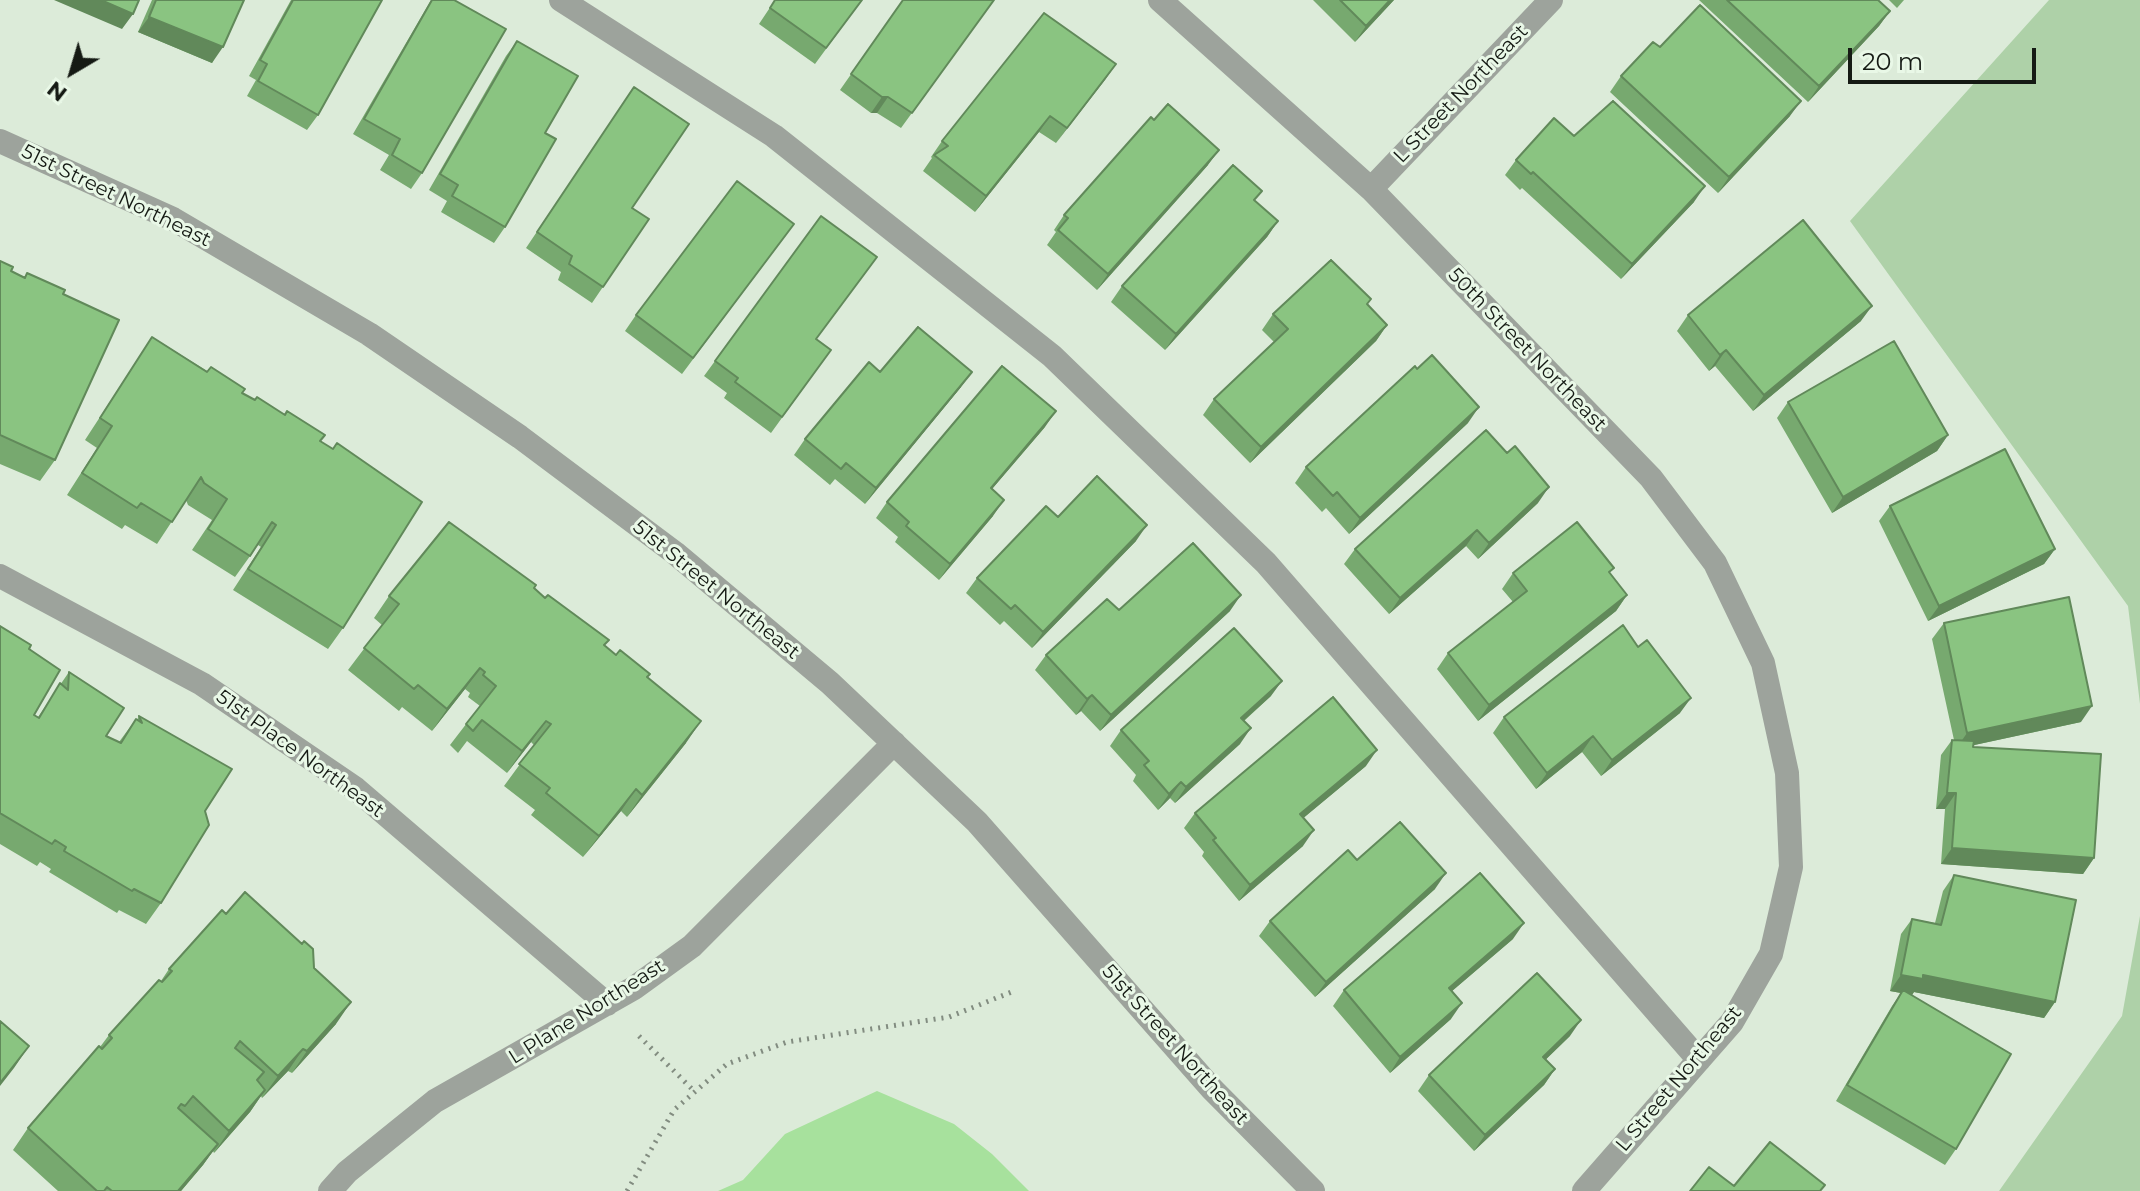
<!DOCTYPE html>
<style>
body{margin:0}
#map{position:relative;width:2140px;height:1191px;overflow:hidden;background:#dcebd9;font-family:Montserrat,sans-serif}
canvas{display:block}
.north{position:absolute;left:32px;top:32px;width:80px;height:80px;-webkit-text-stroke:6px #e9f8e7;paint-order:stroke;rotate:218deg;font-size:22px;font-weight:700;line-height:32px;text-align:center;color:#151a14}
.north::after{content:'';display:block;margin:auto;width:28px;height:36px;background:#151a14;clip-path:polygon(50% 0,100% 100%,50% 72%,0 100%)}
.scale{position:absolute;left:1848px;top:48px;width:188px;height:36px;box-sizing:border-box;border:4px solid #151a14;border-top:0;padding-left:10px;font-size:24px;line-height:28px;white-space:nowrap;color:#151a14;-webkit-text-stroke:6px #e9f8e7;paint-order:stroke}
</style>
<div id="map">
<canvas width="2140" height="1191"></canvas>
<div class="north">N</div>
<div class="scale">20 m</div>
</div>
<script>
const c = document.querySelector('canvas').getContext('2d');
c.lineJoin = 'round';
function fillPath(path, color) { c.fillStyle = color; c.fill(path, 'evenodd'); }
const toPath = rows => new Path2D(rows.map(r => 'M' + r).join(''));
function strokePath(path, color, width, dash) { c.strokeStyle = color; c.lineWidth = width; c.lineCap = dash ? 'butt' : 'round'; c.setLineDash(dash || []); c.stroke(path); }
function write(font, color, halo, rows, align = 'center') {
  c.font = font + ' Montserrat,sans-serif'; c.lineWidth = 6; c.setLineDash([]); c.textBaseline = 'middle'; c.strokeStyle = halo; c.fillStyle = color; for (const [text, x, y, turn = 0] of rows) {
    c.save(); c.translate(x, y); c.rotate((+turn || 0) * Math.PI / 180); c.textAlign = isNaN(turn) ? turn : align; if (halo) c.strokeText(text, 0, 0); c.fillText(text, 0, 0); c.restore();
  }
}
const green = toPath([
 [2049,0,2140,0,2140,704,2128,606,1850,221],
 [2140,916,2140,1191,1999,1191,2122,1016]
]);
const water = toPath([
 [877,1091,954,1124,992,1154,1029,1191,718,1191,743,1180,785,1134]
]);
const path = toPath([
 [639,1036,695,1092],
 [627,1191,674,1110,727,1064,787,1042,949,1017,1014,991]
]);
const minor = toPath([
 [561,0,774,136,1052,356,1266,563,1699,1060],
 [1160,0,1371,189,1651,478,1715,563,1763,663,1787,773,1791,867,1771,954,1732,1022,1584,1191],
 [0,141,173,219,369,334,520,437,675,553,830,683,977,822,1212,1089,1313,1191],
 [1371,189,1551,0],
 [0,576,202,684,356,789,607,1004],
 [330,1191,347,1172,435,1101,634,988,692,946,894,743]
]);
const wall = toPath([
 [152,0,244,0,212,63,138,32],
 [291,0,382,0,318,115,307,130,247,96,256,80,249,76],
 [431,0,454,0,422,173,411,189,380,170,389,155,353,134],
 [775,0,862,0,815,64,759,24],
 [903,0,994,0,901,128,877,113,871,113,840,90],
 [1313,0,1394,0,1355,42],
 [1699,0,1878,0,1890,11,1879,26,1808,102],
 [1889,0,1904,0,1897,8],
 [517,41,545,133,505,227,494,243,441,212,447,201,429,190,506,56],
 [1660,47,1790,116,1718,193,1610,92,1621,76],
 [1116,64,1056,143,1039,132,975,212,923,171,932,158,931,157,942,141],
 [634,87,632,208,649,219,592,303,558,280,561,272,526,248],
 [1154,120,1208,165,1097,290,1047,245,1056,232,1054,230,1064,215],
 [1516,160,1694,202,1621,279,1522,188,1520,190,1505,175],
 [1255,201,1278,221,1267,237,1165,350,1111,302,1122,286],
 [794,224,682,374,625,331,636,315],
 [0,261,11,271,24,277,27,273,63,294,55,460,40,481,0,464],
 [1273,314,1387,325,1376,341,1250,463,1203,415,1214,399,1274,342,1262,330],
 [1688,315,1861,321,1753,411,1715,366,1709,371,1677,331],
 [152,337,321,441,343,628,328,649,233,590,261,547,258,545,235,577,192,550,212,520,188,505,186,500,157,544,125,525,122,529,67,495,97,448,85,440],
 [817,339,831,350,771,433,724,398,727,393,704,376,715,361],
 [880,372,961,387,865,504,835,479,830,485,794,455,805,439],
 [1788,402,1948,435,1937,451,1832,513,1777,418],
 [1468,423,1349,534,1326,508,1322,512,1295,483,1306,467],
 [1045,427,992,489,993,516,939,580,895,542,898,537,876,518,887,502],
 [1538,503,1478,559,1466,546,1389,614,1344,564,1355,549],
 [1890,506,2055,549,2044,564,1928,621,1879,521],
 [1058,517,1136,541,1032,648,1004,621,1000,625,966,593,977,578],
 [1513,573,1610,574,1627,595,1616,611,1478,721,1437,669,1448,653,1513,602,1502,589],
 [534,588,616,655,650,674,647,678,686,743,627,817,621,811,583,857,531,815,535,810,504,786,534,745,531,742,507,773,467,741,458,753,450,745,480,706,468,697,470,693,465,689,432,731,402,707,399,711,348,670,382,625,374,618,389,596],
 [1119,610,1230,611,1100,731,1081,711,1076,715,1035,670,1046,655],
 [1944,623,2081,722,1974,745,1973,747,2094,858,2083,874,1941,864,1945,809,1936,809,1941,755,1952,740,1954,740,1932,639],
 [0,626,29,649,34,715,38,717,69,672,106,736,119,742,136,719,137,720,139,716,205,811,161,903,146,924,119,910,117,913,49,872,51,869,40,862,37,866,0,844],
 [1271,696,1244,721,1240,744,1175,803,1170,798,1158,810,1133,781,1136,775,1110,746,1121,730],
 [1680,713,1601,776,1582,752,1536,789,1493,733,1504,717],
 [1366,766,1303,818,1303,846,1239,901,1202,856,1204,852,1184,828,1195,813],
 [1357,860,1435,889,1315,997,1259,936,1270,921],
 [1954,875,2055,1002,2044,1018,1914,992,1912,995,1956,1149,1945,1165,1836,1101,1892,1006,1901,993,1890,991,1901,934,1912,919,1935,923,1943,891],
 [1513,939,1452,991,1451,1019,1390,1073,1333,1006,1344,990],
 [314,968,336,1024,292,1073,288,1071,262,1098,261,1096,250,1112,214,1153,213,1151,203,1165,181,1191,58,1191,13,1150,28,1128,100,1047,109,1035,161,981,169,969],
 [1570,1036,1545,1060,1555,1069,1544,1085,1474,1151,1418,1091,1429,1075]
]);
const shadedWall = toPath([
 [54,0,101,0,133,14,122,29],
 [1390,0,1394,0,1355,42,1366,26],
 [1890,11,1879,26,1808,102,1819,86],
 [149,17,223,47,212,63,138,32],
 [1116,64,1105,80,1056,143,1067,128],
 [882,97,888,97,877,113,871,113],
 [1801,101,1790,116,1718,193,1729,177],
 [1050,116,1039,132,975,212,986,196],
 [1219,150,1208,165,1097,290,1108,274],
 [1705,186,1694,202,1621,279,1632,264],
 [1278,221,1267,237,1165,350,1176,334],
 [1872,306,1861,321,1753,411,1764,395],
 [1387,325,1376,341,1250,463,1261,447],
 [1726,350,1715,366,1709,371,1720,355],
 [972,372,961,387,865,504,876,488],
 [1479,407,1468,423,1349,534,1360,518],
 [1056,411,1045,427,980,503,991,488],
 [1948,435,1937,451,1832,513,1843,497],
 [1549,487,1538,503,1478,559,1489,543],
 [1004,500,993,516,939,580,950,564],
 [1147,525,1136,541,1032,648,1043,632],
 [1477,530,1466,546,1389,614,1400,598],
 [2055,549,2044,564,1928,621,1939,606],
 [1241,595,1230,611,1100,731,1111,715],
 [1627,595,1616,611,1478,721,1489,705],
 [480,668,465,689,432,731,447,709],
 [1282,681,1271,696,1230,733,1241,718],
 [1092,695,1081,711,1076,715,1087,699],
 [1691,698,1680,713,1601,776,1612,760],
 [2092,706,2081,722,1956,749,1967,733],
 [546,721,531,742,507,773,522,751],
 [701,721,686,743,627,817,642,795],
 [1251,728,1240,744,1175,803,1186,787],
 [1593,736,1582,752,1536,789,1547,773],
 [1377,750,1366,766,1289,830,1300,814],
 [1181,782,1170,798,1158,810,1169,794],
 [636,789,621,811,583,857,599,836],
 [1947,793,1956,793,1945,809,1936,809],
 [1314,830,1303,846,1239,901,1250,885],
 [1952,848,2094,858,2083,874,1941,864],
 [1446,873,1435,889,1315,997,1326,982],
 [1524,923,1513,939,1438,1003,1449,988],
 [1901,975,1923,975,2055,1002,2044,1018,1914,992,1912,995,1890,991],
 [351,1002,336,1024,292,1073,307,1051],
 [1462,1003,1451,1019,1390,1073,1400,1057],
 [1581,1020,1570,1036,1532,1073,1543,1057],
 [29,1046,14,1068,0,1086,0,1083],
 [303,1049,288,1071,262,1098,278,1076],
 [1555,1069,1544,1085,1474,1151,1485,1135],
 [265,1090,250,1112,214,1153,229,1131],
 [218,1144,203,1165,181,1191,178,1191]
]);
const building = toPath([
 [101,0,139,0,133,14,101,0],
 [156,0,244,0,223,47,149,17,156,0],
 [293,0,382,0,318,115,258,81,267,64,260,60,293,0],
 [432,0,454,0,506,29,422,173,392,155,400,139,364,119,432,0],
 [775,0,862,0,826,48,770,8,775,0],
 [903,0,994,0,912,113,888,97,882,97,851,74,903,0],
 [1340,0,1390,0,1366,26,1340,0],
 [1727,0,1878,0,1890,11,1819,86,1727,0],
 [1700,5,1801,101,1729,177,1621,76,1653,42,1660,47,1700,5],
 [1044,13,1116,64,1067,128,1050,116,986,196,934,155,948,146,942,141,1044,13],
 [517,41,578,76,545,133,556,139,505,227,452,196,458,185,440,174,517,41],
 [634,87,689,124,632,208,649,219,603,287,569,264,572,256,537,232,634,87],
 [1613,101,1705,186,1632,264,1533,172,1531,174,1516,160,1554,118,1574,136,1613,101],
 [1168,104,1219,150,1108,274,1058,230,1068,218,1064,215,1151,117,1154,120,1168,104],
 [1233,165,1262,191,1254,200,1278,221,1176,334,1122,286,1233,165],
 [737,181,794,224,693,358,636,315,737,181],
 [821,216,877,257,816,339,831,350,782,417,735,382,738,378,715,361,821,216],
 [1803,220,1872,306,1764,395,1726,350,1720,355,1688,315,1803,220],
 [1331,260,1371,299,1367,304,1387,325,1261,447,1214,399,1288,329,1273,314,1331,260],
 [0,261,13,267,11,271,25,278,27,273,65,290,63,294,119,320,55,460,0,435,0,261],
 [918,327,972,372,876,488,846,463,841,469,805,439,869,362,880,372,918,327],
 [152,337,207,372,211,367,245,389,242,393,255,400,257,397,285,415,287,411,325,435,320,441,333,449,337,443,422,502,343,628,248,569,276,525,272,522,250,556,208,529,227,499,204,483,201,477,172,522,141,503,137,508,82,473,112,426,100,418,152,337],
 [1894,341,1948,435,1843,497,1788,402,1894,341],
 [1432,355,1479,407,1360,518,1337,492,1333,496,1306,467,1415,366,1417,369,1432,355],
 [1002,366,1056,411,991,488,1004,500,950,564,906,526,909,522,887,502,1002,366],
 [1486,430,1507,453,1515,446,1549,487,1489,543,1477,530,1400,598,1355,549,1486,430],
 [2005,449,2055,549,1939,606,1890,506,2005,449],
 [1097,476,1147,525,1043,632,1015,605,1011,609,977,578,1046,506,1058,517,1097,476],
 [449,522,536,585,534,588,545,598,548,595,609,640,604,645,616,655,620,650,650,674,647,677,701,721,642,795,636,789,599,836,546,793,550,788,519,764,551,724,546,721,522,751,482,720,473,731,466,724,496,686,483,675,485,672,480,668,447,709,418,685,414,689,364,648,399,604,389,596,449,522],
 [1577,522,1614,568,1609,572,1627,595,1489,705,1448,653,1527,591,1513,573,1577,522],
 [1193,543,1241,595,1111,715,1092,695,1087,699,1046,655,1107,599,1119,610,1193,543],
 [2069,597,2092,706,1967,733,1944,623,2069,597],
 [1623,625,1638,647,1647,640,1691,698,1612,760,1593,736,1547,773,1504,717,1623,625],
 [0,626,31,645,29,649,60,670,34,715,39,718,60,683,68,690,69,672,124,708,106,736,121,743,136,719,142,723,139,716,232,769,205,811,209,825,161,903,134,889,132,891,64,851,66,847,55,840,52,844,0,813,0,626],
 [1234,628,1282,681,1241,718,1251,728,1186,787,1181,782,1169,794,1144,765,1149,761,1121,730,1234,628],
 [1333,697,1377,750,1300,814,1314,830,1250,885,1213,840,1216,838,1195,813,1333,697],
 [1952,740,1974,741,1973,747,2101,754,2094,858,1952,848,1956,793,1947,793,1952,740],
 [1400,822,1446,873,1326,982,1270,921,1348,850,1357,860,1400,822],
 [1480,873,1524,923,1449,988,1462,1003,1400,1057,1344,990,1480,873],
 [1954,875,2076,900,2055,1002,1923,975,1923,979,1901,975,1912,919,1941,925,1954,875],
 [245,892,302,944,304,941,313,949,314,968,351,1002,307,1051,303,1049,278,1076,240,1041,235,1048,264,1072,257,1080,265,1090,229,1131,193,1096,185,1106,181,1104,178,1108,218,1144,178,1191,112,1191,107,1187,104,1191,97,1191,28,1128,99,1046,102,1049,112,1038,109,1035,159,980,162,982,172,971,169,969,222,910,226,914,245,892],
 [1537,973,1581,1020,1543,1057,1555,1069,1485,1135,1429,1075,1537,973],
 [1903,990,2011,1054,1956,1149,1847,1085,1903,990],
 [0,1021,29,1046,0,1083,0,1021],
 [1770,1142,1825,1185,1820,1191,1690,1191,1709,1167,1734,1186,1770,1142]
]);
const streetNames = [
 ["L Street Northeast",1461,94,-46],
 ["51st Street Northeast",116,196,26],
 ["50th Street Northeast",1527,350,46],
 ["51st Street Northeast",716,590,39],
 ["51st Place Northeast",300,754,36],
 ["L Plane Northeast",587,1012,-32],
 ["51st Street Northeast",1175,1045,48],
 ["L Street Northeast",1679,1079,-50]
];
fillPath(green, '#aed1a8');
fillPath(water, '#a7e19d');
strokePath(path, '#828c80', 5, [2, 6]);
strokePath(minor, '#9da39c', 24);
fillPath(wall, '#77a96f');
fillPath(shadedWall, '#61895a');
fillPath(building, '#8ac481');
strokePath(building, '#61895a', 2);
write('20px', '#151a14', '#e9f8e7', streetNames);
</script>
